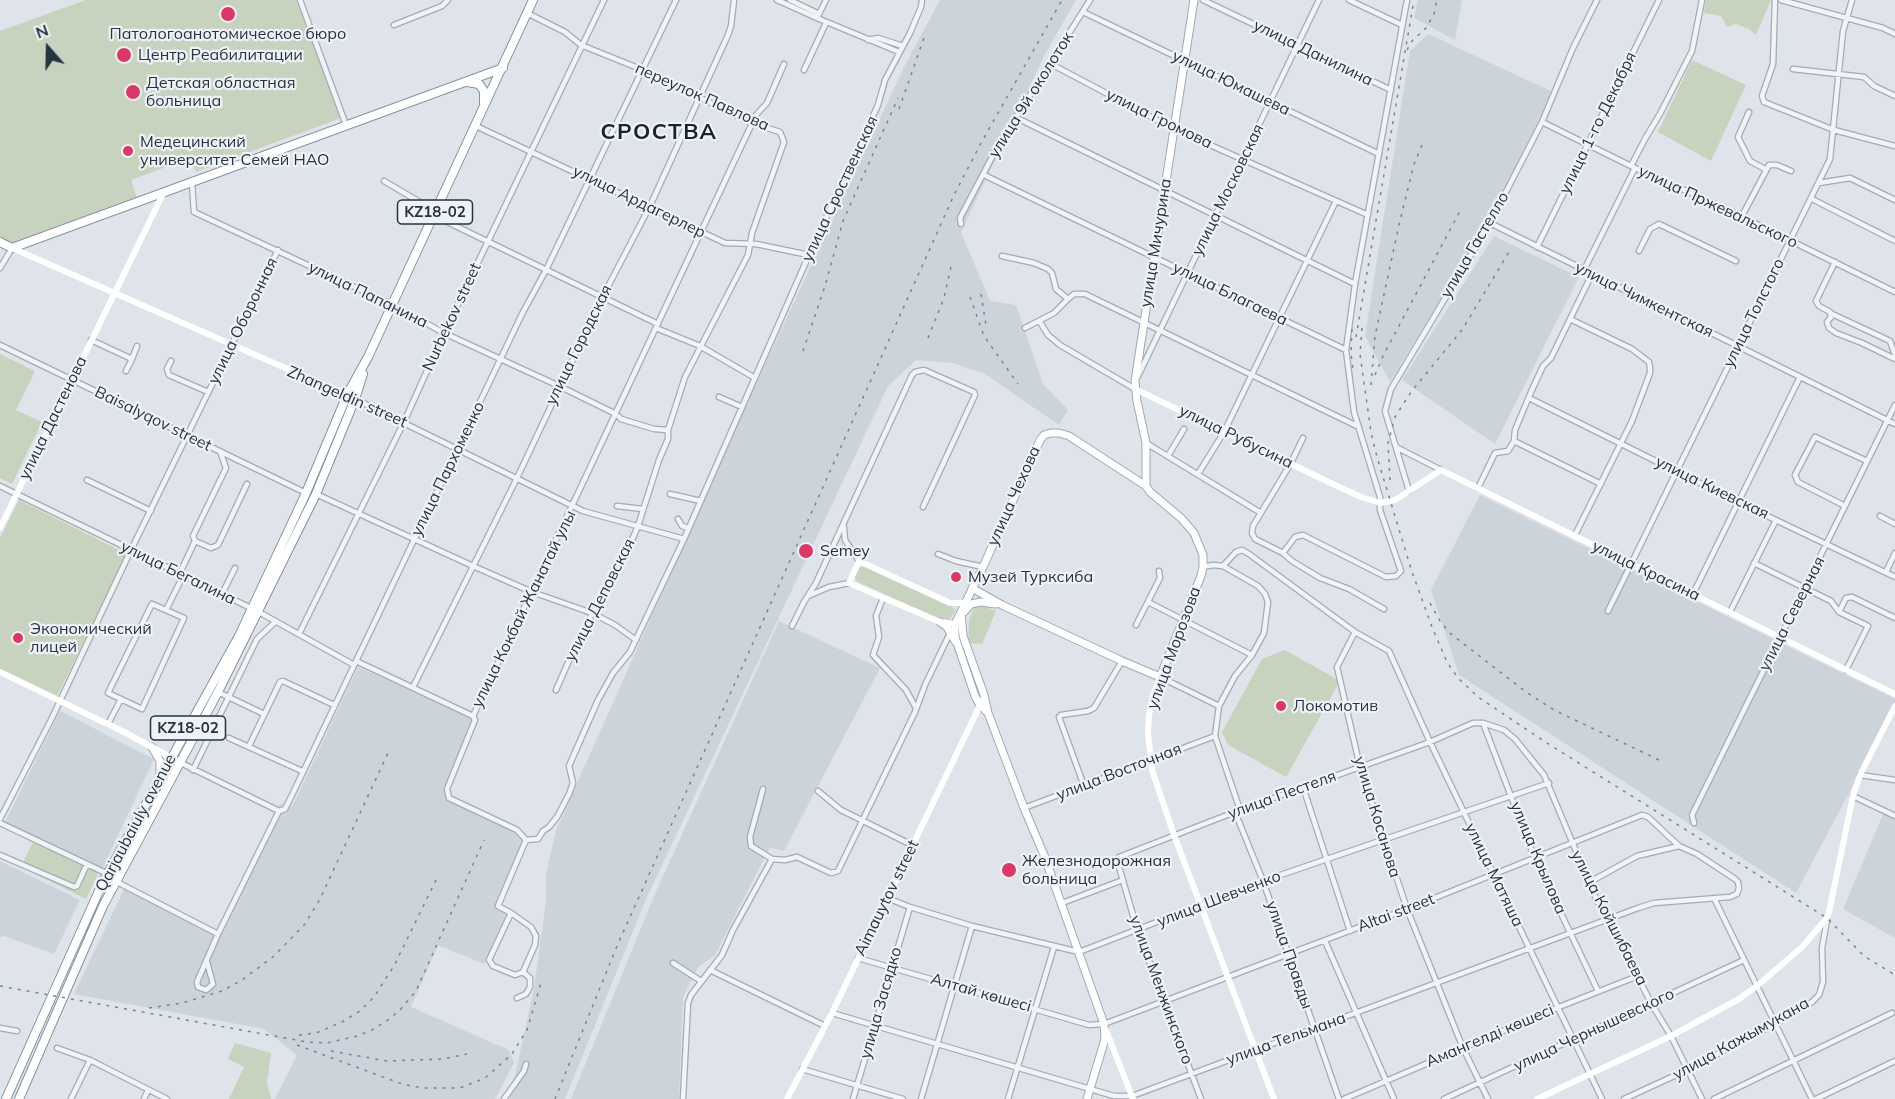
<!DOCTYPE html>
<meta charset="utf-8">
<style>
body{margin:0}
#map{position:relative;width:1895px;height:1099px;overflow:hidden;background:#dee4e9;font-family:Mulish,sans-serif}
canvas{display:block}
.north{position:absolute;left:18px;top:18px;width:60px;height:60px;-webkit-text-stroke:4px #eef2f6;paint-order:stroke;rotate:340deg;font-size:16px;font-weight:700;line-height:24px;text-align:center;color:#263341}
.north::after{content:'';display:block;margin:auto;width:21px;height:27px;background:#263341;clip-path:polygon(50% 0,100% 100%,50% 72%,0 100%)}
</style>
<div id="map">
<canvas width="1895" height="1099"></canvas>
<div class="north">N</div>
</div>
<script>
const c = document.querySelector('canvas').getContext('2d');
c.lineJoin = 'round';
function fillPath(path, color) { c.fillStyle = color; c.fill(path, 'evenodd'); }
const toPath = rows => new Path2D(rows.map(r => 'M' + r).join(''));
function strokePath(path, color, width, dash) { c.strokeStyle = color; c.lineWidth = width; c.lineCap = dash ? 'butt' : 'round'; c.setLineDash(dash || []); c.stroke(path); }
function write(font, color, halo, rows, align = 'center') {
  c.font = font + ' Mulish,sans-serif'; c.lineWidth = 4.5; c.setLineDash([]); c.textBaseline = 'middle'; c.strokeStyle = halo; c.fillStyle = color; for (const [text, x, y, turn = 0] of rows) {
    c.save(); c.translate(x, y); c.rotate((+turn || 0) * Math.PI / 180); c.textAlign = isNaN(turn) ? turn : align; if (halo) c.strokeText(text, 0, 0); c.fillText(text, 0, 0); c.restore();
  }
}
const built = toPath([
 [940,0,1076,0,1044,56,961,232,990,301,1016,305,1043,384,1068,410,1059,425,985,374,953,363,916,360,888,386,646,899,565,1099,510,1099,534,988,546,902,546,874,556,830,752,392,904,67],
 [1418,0,1462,0,1455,40,1414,18],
 [1428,34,1553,92,1487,223,1390,382,1365,336,1410,51],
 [1494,236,1579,277,1495,444,1402,380],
 [1480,495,1895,699,1895,706,1796,893,1459,675,1431,590],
 [779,621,880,668,784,851,770,847,715,955,698,967,683,997,679,1099,571,1099,655,894],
 [358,667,472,718,469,733,445,796,524,838,496,903,508,913,484,964,438,945,411,1007,509,1050,514,1063,495,1099,275,1099,297,1055,264,1029,74,994,126,885,219,932,280,804,292,807],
 [60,711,154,759,102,869,5,822],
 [1884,812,1895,817,1895,938,1843,909],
 [0,861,80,900,54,954,4,936,0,937]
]);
const green = toPath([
 [86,0,296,0,341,118,196,172,190,158,131,180,138,201,13,245,0,238,0,31],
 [1706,0,1771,0,1756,35,1749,29,1736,24,1727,27,1721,16,1704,13],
 [1692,60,1746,85,1711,161,1658,132],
 [0,354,35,371,16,410,42,422,12,484,0,478],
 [19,500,127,554,57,696,0,669,0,538],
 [865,566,950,605,955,610,950,620,944,621,856,581,855,576,860,567],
 [976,602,996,611,982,644,968,643,969,620],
 [1285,650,1340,681,1286,777,1228,745,1222,732,1262,659],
 [34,840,99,872,86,899,21,867],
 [235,1043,271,1053,267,1082,271,1099,229,1099,244,1067,228,1059]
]);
const street = toPath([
 [300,0,346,125],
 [777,0,817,18],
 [790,0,819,14,817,18,899,52],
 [1203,0,1391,90],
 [1349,0,1402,25],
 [1775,0,1773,64,1762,96,1764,102,1834,130,1895,146],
 [1781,0,1883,28,1895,34],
 [1083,12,1379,154],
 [527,13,565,32,581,45,643,70,752,123,780,132,784,142,752,233,748,255,685,377,668,430,668,439,659,460,638,526,626,554,592,613,576,653,571,656,556,690],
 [819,14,826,0],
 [394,25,442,6,448,0],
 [868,40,878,38,903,46],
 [1051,64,1174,129,1368,215],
 [1793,69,1864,77,1874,86,1895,96],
 [804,70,826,23],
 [1749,112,1738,137,1750,161,1765,169],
 [1015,117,1355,284],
 [1542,122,1635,168,1720,206,1895,292],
 [476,126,725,243,756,244,809,255],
 [1631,166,1645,139,1661,112,1692,51,1702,0],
 [984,175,1346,350],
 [384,181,435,211],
 [192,183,194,212,391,304,444,333,559,386,616,414,621,419,654,429,668,430],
 [1819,183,1850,178,1895,200],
 [1812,199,1895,241],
 [433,215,658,324],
 [1742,216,1769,165,1777,165,1791,171],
 [1490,223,1895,424],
 [961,224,960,218,999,144,1090,0],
 [1537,247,1659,0],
 [1639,251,1650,229,1659,224,1736,261],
 [1002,256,1034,263,1048,269,1052,273,1056,289,1068,299,1074,294,1085,294,1359,427],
 [1835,262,1816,301,1819,306,1830,312,1831,317,1827,322,1829,328,1836,333,1862,343,1895,359],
 [0,268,12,248],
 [1584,270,1635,168],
 [1830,313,1890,341,1895,355],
 [1570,319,1632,349,1649,362,1650,368,1650,373,1632,421,1575,535],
 [1040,322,1048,335,1060,345,1135,389],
 [656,328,700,346,755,378],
 [1025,328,1054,313,1068,299],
 [91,340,132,359,137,346],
 [0,345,306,493],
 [171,361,167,369,169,375,208,392],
 [126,371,132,359],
 [1138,376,1319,0],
 [719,397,742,407],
 [1529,398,1738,502,1895,577],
 [355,399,583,511,684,539],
 [1303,438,1291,463,1253,526,1252,533,1255,539,1283,553,1292,561,1320,578,1349,589,1384,609],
 [1514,441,1601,484],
 [1146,443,1261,513],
 [1396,447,1441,470],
 [1168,456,1184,429],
 [1198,474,1224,432,1336,201],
 [87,480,151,511],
 [0,486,259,612,354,665],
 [1478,488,1495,453,1508,451,1514,441,1515,430,1531,392,1543,366,1551,358,1592,274],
 [1409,491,1385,411,1391,389,1490,223,1542,122,1573,48,1597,0],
 [316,494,473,566,532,592,592,613,615,625,636,640],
 [670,494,701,501],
 [617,506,643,509],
 [1845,506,1798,482,1795,475,1815,437,1867,461],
 [1880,516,1895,524],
 [678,519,682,526,688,528],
 [844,527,845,540,859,561],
 [195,541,211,548,218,545,247,484],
 [1283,553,1295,537,1303,535,1386,577,1396,576,1401,571,1380,510,1380,497,1354,412,1346,350,1355,284,1407,0],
 [938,554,956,561,983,567],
 [1754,563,1831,601,1839,612,1868,626,1846,670],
 [1223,566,1236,552,1242,550,1249,554,1355,632,1389,651,1430,742,1602,1099],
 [1203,567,1213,565,1223,566,1258,586,1265,594,1268,602,1264,633,1252,655,1235,676,1219,706,1215,736,1240,810],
 [1886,572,1895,553],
 [179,575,195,541,193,536,226,468,220,451],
 [222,594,235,568],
 [1693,594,1800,377],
 [808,596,829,587,849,583],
 [883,598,876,616,879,637,873,655,906,690,916,708],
 [1148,602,1252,655],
 [152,604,184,618,142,709,108,693,152,604],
 [166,610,183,576],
 [1608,611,1830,159,1843,31,1852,0],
 [1730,612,1776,520],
 [1839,612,1846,598,1852,597,1895,618],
 [1136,625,1160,578,1159,571],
 [792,626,804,602,816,583,912,375,915,372,924,370,974,392,975,395,923,507],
 [1355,632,1337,667,1360,767,1407,909,1463,1048,1488,1099],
 [299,634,404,422,444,333,604,0],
 [356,661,473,716],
 [1160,677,1219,706],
 [413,687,517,478,602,298,650,206,728,35,731,26,734,0],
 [218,692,264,714],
 [1483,723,1535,859,1598,991],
 [108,724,121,699],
 [229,738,302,771],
 [249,746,280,682,283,681,334,705],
 [181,763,279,811],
 [193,770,257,639,275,622],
 [1860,775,1895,780],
 [1084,786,1059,717,1061,715,1088,711,1094,708,1122,661],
 [1303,787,1350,931],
 [763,789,750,837,751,846,772,859,785,860,797,857,831,873,838,871,915,712,925,685,951,631],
 [818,791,841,810,912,845],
 [1853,796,1895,816],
 [1024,808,1215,736],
 [1235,812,1263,881,1339,1099],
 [0,819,52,718,131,550,278,250],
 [0,823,108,874],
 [1694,823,1692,815,1895,405],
 [526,840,538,839,543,831,549,827,557,817,569,794,573,783,569,766,598,700,613,673,630,652,684,539,809,255,878,105,885,80,910,33,921,7,922,0],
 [0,855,74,887,77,886,87,864],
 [117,882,218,934],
 [887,898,910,907,972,926,1079,952,1263,881,1549,783],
 [1714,898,1812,1099],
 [1062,903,1123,880],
 [511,913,489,960,493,966,515,975,523,972,535,945,536,936,531,927,511,913,498,906,526,840,517,830,449,798,447,789,475,720,473,716,756,115,767,103,784,64],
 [1325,941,1394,1099],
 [858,958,1089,1025,1104,1024,1407,909,1642,815,1648,817,1679,846],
 [207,962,213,984,206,990,198,987,197,982,218,934,276,817,279,811,285,809,293,793,522,314,546,270,676,0],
 [673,963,701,981],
 [710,970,825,1026],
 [517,998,526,994,530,987,530,978,523,972],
 [832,1013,1114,1096,1132,1096,1638,908,1654,903,1730,897,1737,894,1739,888,1738,882,1735,879,1697,854,1679,846,1637,856,1588,883],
 [0,1028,17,1031],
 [57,1048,90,1060,167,1099],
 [802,1069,903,1099],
 [71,1099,90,1060],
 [144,1099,148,1090],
 [504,1099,524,1071,526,1064],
 [683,1099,688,1003,691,995,722,955,733,930,772,859],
 [853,1099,910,907],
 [921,1099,972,926],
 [1008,1099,1054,947],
 [1201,1099,1137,929,1117,860,1119,857,1240,810,1430,742,1473,723,1483,723,1504,730,1515,739,1544,775,1597,901,1608,918,1651,1003,1671,1036,1702,1099],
 [1344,1099,1559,1007,1638,976],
 [1444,1099,1744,960],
 [1624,1099,1687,1070,1775,1024,1812,1002,1819,995,1823,982,1822,948,1827,920],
 [1714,1099,1892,1013],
 [1816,1099,1895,1061]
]);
const secondary = toPath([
 [12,248,349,396],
 [1135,389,1337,486,1361,497,1380,503,1395,500,1441,470,1895,694],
 [0,528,163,194],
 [959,621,955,624,940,622,849,583,859,561,950,603,964,603],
 [0,672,126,733,181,763],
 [1160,677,1153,695,1149,715,1148,733,1152,770,1174,835,1274,1099],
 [1106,1030,1133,1099],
 [787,1099,832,1013,982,701],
 [1537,1099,1671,1036,1739,999,1757,986,1802,947,1827,918,1829,912,1853,796,1860,775,1895,706]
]);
const primary = toPath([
 [1146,486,1146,443,1137,401,1135,381,1194,0],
 [972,588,1002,605,1122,661,1160,677,1201,576,1203,567,1203,555,1194,533,1181,518,1150,492,1146,486],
 [961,612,963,636,984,695,988,713,1024,808,1044,855,1104,1024,1105,1039,1087,1099],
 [964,612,971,604,981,602,996,604],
 [940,622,947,627,955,641],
 [988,713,980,705,975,696,955,637,955,624,983,567,1040,440,1044,435,1051,433,1059,433,1069,436,1146,486],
 [152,747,160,761,160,778]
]);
const highway = toPath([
 [467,82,479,84,484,91,484,104],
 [0,242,12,248,503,68],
 [6,1099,103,882,239,636,306,493,347,395,368,357,533,0],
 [19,1099,103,906,218,692,316,494,355,399,363,374]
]);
const rail = toPath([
 [1407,50,1412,41,1426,28,1434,14,1437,0],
 [899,109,925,35],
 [981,294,986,325],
 [970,297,984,336,1018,384],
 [1362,328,1360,354,1371,432,1377,457,1412,572,1432,627,1447,662,1458,678,1478,697,1550,745,1827,918,1864,956,1895,975],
 [1352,329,1351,353,1353,371],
 [1356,337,1414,0],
 [928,338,944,298,952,262],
 [803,351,825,286,843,221,898,98],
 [1375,375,1383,356,1460,211],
 [1371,385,1375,336,1399,225,1414,164,1422,145],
 [1390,480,1388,443,1395,417,1411,392,1462,330,1509,252],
 [1430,603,1440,621,1451,634,1526,692,1554,710,1659,760],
 [0,986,307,1042,327,1043,357,1036,372,1030,388,1020,400,1010,416,991,484,840],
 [149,1008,182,1003,222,991,242,980,274,956,305,924,320,899,388,753],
 [299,1035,316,1033,342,1022,360,1011,374,997,394,966,437,878],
 [297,1045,402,1084,423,1088,460,1088,485,1078,512,1054,527,1030,541,983],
 [331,1051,387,1061,443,1059,467,1054],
 [555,1099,617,946,954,195,981,143,1062,0]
]);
const markers = [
 [228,14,8,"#d83966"],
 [124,55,8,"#d83966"],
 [133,92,8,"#d83966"],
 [128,151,6,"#d83966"],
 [806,551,8,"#d83966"],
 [956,577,6,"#d83966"],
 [18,638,6,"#d83966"],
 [1281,706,6,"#d83966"],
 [1009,870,8,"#d83966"]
];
const shields = [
 [435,212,75],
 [188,728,75]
];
const shieldNames = [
 ["KZ18-02",435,212],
 ["KZ18-02",188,728]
];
const poiNames = [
 ["Патологоанотомическое бюро",228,34,"center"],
 ["Центр Реабилитации",138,55],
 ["Детская областная",146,83],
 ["больница",146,101],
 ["Медецинский",140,142],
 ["университет Семей НАО",140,160],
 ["Semey",820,551],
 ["Музей Турксиба",968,577],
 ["Экономический",30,629],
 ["лицей",30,647],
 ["Локомотив",1293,706],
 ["Железнодорожная",1022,861],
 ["больница",1022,879]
];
const streetNames = [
 ["улица Данилина",1313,53,26],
 ["улица Юмашева",1231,83,26],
 ["улица 9й околоток",1031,95,-58],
 ["переулок Павлова",702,97,24],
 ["улица Громова",1159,119,26],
 ["улица 1-го Декабря",1598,123,-64],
 ["улица Сроственская",840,189,-65],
 ["улица Московская",1228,190,-64],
 ["улица Ардагерлер",639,202,26],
 ["улица Пржевальского",1718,207,25],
 ["улица Мичурина",1156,243,-81],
 ["улица Гастелло",1475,245,-60],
 ["улица Благаева",1230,294,26],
 ["улица Папанина",368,295,26],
 ["улица Чимкентская",1644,300,26],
 ["улица Толстого",1754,313,-64],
 ["Nurbekov street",452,317,-65],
 ["улица Оборонная",243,321,-64],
 ["улица Городская",579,345,-64],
 ["Zhangeldin street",347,397,24],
 ["улица Дастенова",53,418,-64],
 ["Baisalyqov street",153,419,26],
 ["улица Рубусина",1236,437,26],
 ["улица Пархоменко",448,469,-64],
 ["улица Киевская",1712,488,26],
 ["улица Чехова",1014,496,-66],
 ["улица Красина",1646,571,26],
 ["улица Бегалина",178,573,26],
 ["улица Деповская",600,600,-63],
 ["улица Кокбай Жанатай улы",524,609,-64],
 ["улица Северная",1792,614,-63],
 ["улица Морозова",1174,648,-70],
 ["улица Восточная",1119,772,-21],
 ["улица Пестеля",1282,795,-20],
 ["улица Косанова",1377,817,73],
 ["Qarjaubaiuly avenue",136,823,-62],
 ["улица Крылова",1538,858,67],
 ["улица Матяша",1494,875,64],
 ["Aimauytov street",887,898,-64],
 ["улица Шевченко",1219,899,-21],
 ["Altai street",1396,913,-21],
 ["улица Койшибаева",1609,918,63],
 ["улица Правды",1289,955,71],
 ["улица Менжинского",1161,990,70],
 ["Алтай көшесі",981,993,16],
 ["улица Засядко",881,1003,-74],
 ["улица Чернышевского",1594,1030,-25],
 ["Амангелді көшесі",1490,1036,-23],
 ["улица Тельмана",1286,1039,-20],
 ["улица Кажымукана",1741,1039,-29]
];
const districtNames = [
 ["СРОСТВА",659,132]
];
fillPath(built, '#ccd3db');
fillPath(green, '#c7d3bf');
strokePath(street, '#a3abb3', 7);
strokePath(primary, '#9daab5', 9);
strokePath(highway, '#8493a1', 10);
strokePath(street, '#f1f4f7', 4.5);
strokePath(secondary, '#fff', 6);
strokePath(primary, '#fff', 7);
strokePath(highway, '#fff', 8);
strokePath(rail, '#768594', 1.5, [3, 6]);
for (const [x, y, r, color] of markers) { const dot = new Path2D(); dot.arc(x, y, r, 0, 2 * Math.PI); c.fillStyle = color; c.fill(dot); strokePath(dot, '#eef2f6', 2); }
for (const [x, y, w] of shields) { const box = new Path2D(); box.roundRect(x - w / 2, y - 12, w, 24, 4.5); c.fillStyle = '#eef2f6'; c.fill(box); strokePath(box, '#263341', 1.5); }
write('bold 15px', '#263341', null, shieldNames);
write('16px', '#263341', '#eef2f6', poiNames, 'left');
write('16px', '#263341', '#eef2f6', streetNames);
c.letterSpacing = '1.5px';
write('bold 22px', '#182431', '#eef2f6', districtNames);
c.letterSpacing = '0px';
</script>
